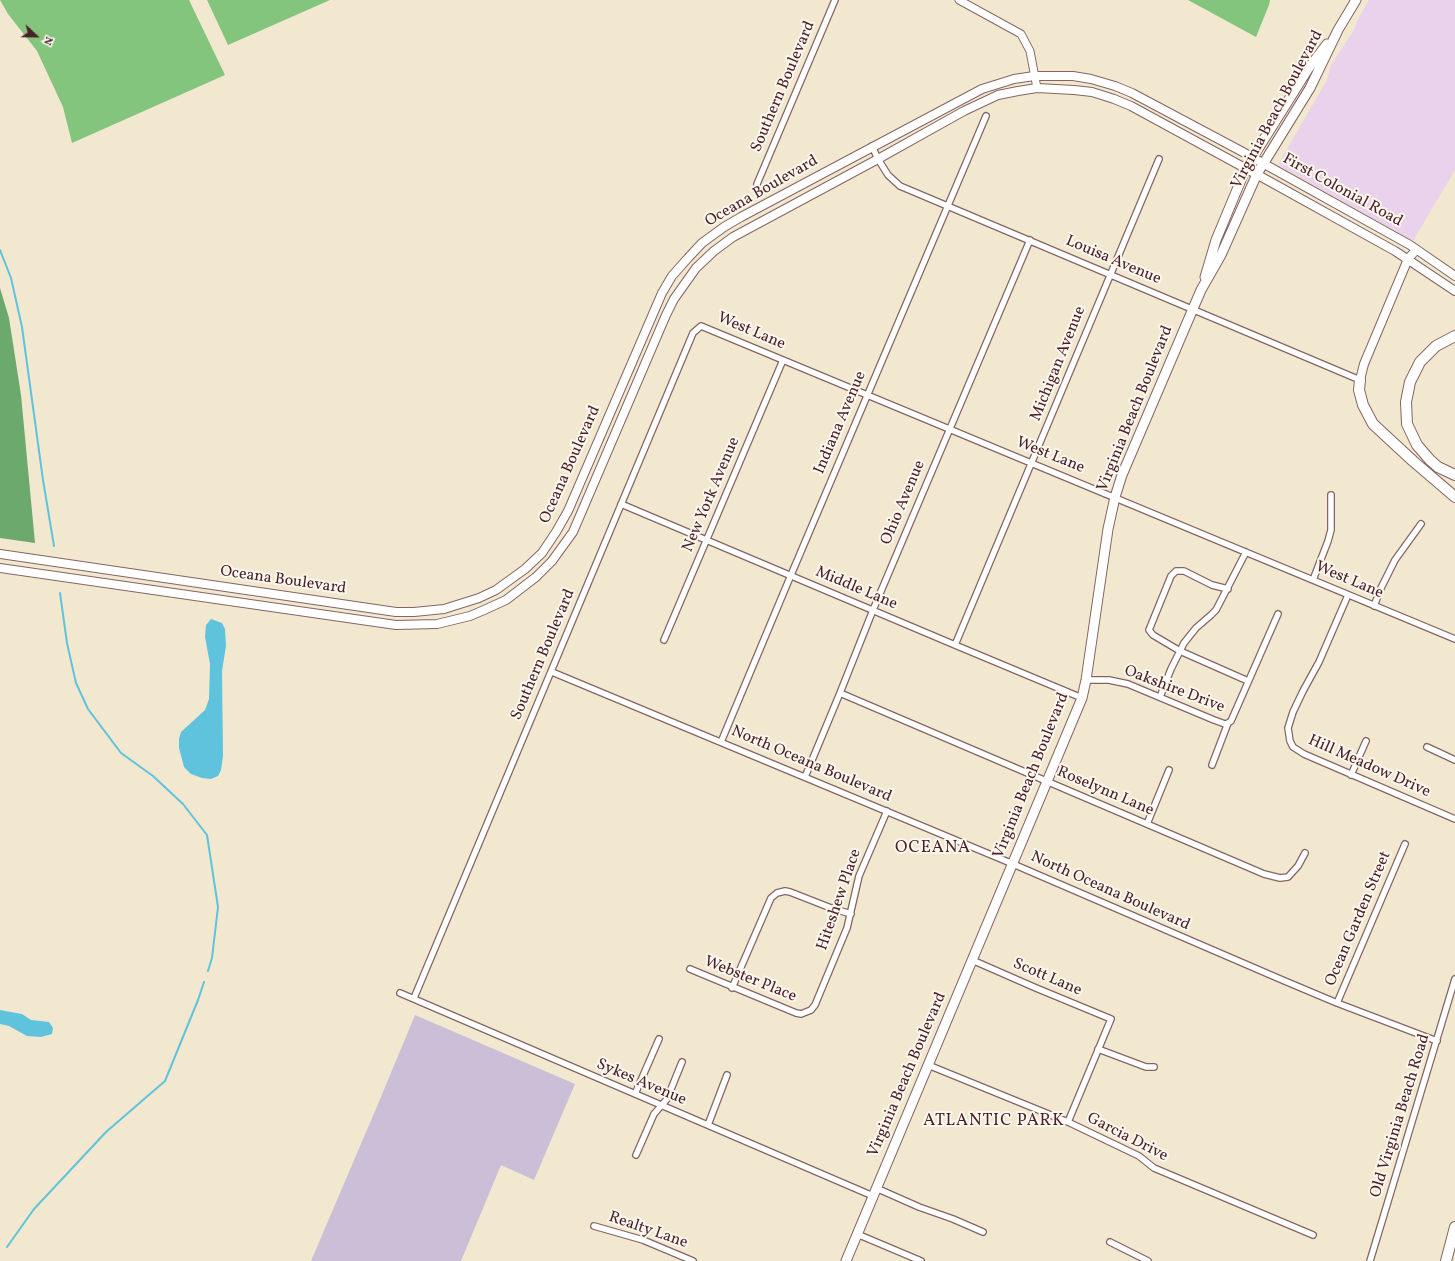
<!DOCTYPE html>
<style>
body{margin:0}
#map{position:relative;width:1455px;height:1261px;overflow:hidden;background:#f2e8cf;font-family:Vollkorn,serif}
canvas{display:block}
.north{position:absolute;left:16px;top:16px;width:40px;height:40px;-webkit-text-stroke:3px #fbf7ec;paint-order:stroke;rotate:112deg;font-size:11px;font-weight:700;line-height:16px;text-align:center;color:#4a1f2b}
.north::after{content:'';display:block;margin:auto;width:14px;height:18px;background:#4a1f2b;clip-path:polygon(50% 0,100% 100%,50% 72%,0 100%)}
</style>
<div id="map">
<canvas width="1455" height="1261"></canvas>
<div class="north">N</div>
</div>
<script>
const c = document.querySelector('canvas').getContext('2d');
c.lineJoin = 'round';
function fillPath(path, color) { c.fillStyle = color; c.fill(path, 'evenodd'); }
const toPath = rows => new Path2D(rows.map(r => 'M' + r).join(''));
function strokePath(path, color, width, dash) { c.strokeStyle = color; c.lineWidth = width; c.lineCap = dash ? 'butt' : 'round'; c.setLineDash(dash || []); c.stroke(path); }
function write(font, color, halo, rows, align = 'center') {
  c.font = font + ' Vollkorn,serif'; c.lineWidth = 4; c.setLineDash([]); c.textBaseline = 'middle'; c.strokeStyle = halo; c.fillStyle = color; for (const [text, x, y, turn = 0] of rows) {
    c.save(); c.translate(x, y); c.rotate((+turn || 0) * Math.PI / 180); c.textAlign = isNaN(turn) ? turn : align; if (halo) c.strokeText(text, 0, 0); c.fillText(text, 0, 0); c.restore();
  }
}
const built = toPath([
 [1369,0,1455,0,1455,170,1413,241,1280,166,1279,163,1327,80,1331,65,1354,30,1357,21]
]);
const industrial = toPath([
 [415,1015,575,1084,534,1180,501,1165,461,1261,311,1261,378,1104]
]);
const green = toPath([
 [0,0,189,0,225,75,72,143,63,107,37,51,8,14],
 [207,0,330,0,228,45],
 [1188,0,1270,0,1269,5,1256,37]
]);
const forest = toPath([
 [0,288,9,318,21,395,35,543,0,538]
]);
const water = toPath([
 [211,619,222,623,225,629,226,646,222,671,223,756,221,770,218,776,211,779,202,778,191,774,184,767,179,748,179,739,181,732,205,710,209,699,210,664,205,637,206,625],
 [0,1010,22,1014,31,1020,49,1022,53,1028,52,1034,41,1037,27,1036,9,1026,0,1024]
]);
const stream = toPath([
 [0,250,11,278,22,327,43,480,54,546],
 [60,593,67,643,76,683,88,709,121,753,153,776,183,804,207,835,218,907,212,958,208,971],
 [7,1247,34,1209,106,1132,165,1081,198,1000,204,982]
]);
const minor = toPath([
 [872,146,878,159,888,175,900,186,1360,380],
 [757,184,835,0],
 [621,504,955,645,1082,698],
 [1313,580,1328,541,1331,530,1331,495],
 [1228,589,1212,585,1184,571,1176,571,1171,576,1149,630,1153,635,1180,651,1248,681],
 [1348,595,1319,662,1303,691,1293,712,1288,728,1290,741,1293,747,1304,754,1455,819],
 [1374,606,1381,588,1395,560,1421,524],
 [664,640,783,360],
 [955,645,1159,159],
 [552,672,1013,864,1280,979,1337,1003,1437,1041],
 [1086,680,1109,680,1128,684,1214,720,1225,724,1228,723],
 [840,693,1264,874,1280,878,1288,877,1298,866,1305,853],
 [1160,697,1171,669,1184,643,1196,628,1211,615,1216,610,1246,552],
 [721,742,791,575,986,116],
 [1427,747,1455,760],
 [1212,765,1228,723,1231,721,1278,614],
 [1351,775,1366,741],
 [805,777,840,693,873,610,1030,240],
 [1147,824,1169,770],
 [972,960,1036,988,1111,1019,1068,1122],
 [690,969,796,1013,801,1014,811,1010,815,1005,847,928,859,876,887,811],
 [732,988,771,898,777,893,785,891,790,892,831,908,851,914],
 [400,993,873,1196],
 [414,998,693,333,701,326,1455,639],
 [1337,1003,1405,844],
 [1098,1049,1146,1067,1154,1067],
 [928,1065,1068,1122,1139,1156,1154,1168,1313,1235],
 [635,1094,659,1039],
 [708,1125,727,1075],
 [636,1155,654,1114,667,1099,682,1062],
 [876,1188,919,1207,953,1219,983,1232],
 [594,1226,643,1240,693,1261],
 [857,1234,921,1261],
 [1110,1242,1148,1261],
 [1370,1261,1455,979]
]);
const tertiary = toPath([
 [959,0,1021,34,1030,51,1037,88]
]);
const secondary = toPath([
 [1360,380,1364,364,1408,259,1416,250],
 [0,554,396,612,414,612,444,609,479,598,496,590,525,569,542,553,556,532,568,511,662,293,672,276,688,258,702,243,724,227,741,217,965,98,982,89,1014,79,1034,76,1073,76,1091,79,1115,86,1132,93,1241,151,1410,245,1455,276],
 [0,568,396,625,437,624,470,616,484,610,506,600,536,577,552,561,573,532,666,315,674,299,696,268,714,251,733,237,878,159,964,111,998,95,1018,91,1037,88,1074,90,1092,92,1114,99,1131,106,1267,180,1395,251,1455,291]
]);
const primary = toPath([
 [1205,277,1216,240,1246,168,1308,69,1327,44],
 [846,1261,1082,698,1086,680,1108,529,1115,497,1122,475,1201,290,1221,255,1257,174,1310,88,1338,30,1356,0]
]);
const motorway = toPath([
 [1455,336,1436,346,1420,362,1410,382,1406,402,1407,424,1417,445,1430,460,1438,467,1455,475],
 [1360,380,1359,390,1363,405,1373,424,1413,461,1455,497],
 [1446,1261,1455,1227]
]);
const streetNames = [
 ["Southern Boulevard",784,87,-67],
 ["Virginia Beach Boulevard",1278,110,-62],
 ["First Colonial Road",1342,191,29],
 ["Oceana Boulevard",762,192,-30],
 ["Louisa Avenue",1113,261,23],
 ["West Lane",751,332,23],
 ["Michigan Avenue",1059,364,-68],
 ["Virginia Beach Boulevard",1136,409,-68],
 ["Indiana Avenue",841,423,-67],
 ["West Lane",1050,456,22],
 ["Oceana Boulevard",571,465,-66],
 ["New York Avenue",712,495,-67],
 ["Ohio Avenue",904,503,-67],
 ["Oceana Boulevard",283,581,8],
 ["West Lane",1349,581,23],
 ["Middle Lane",856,589,23],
 ["Southern Boulevard",544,655,-67],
 ["Oakshire Drive",1174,690,21],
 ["North Oceana Boulevard",811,765,23],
 ["Hill Meadow Drive",1369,767,24],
 ["Virginia Beach Boulevard",1032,776,-68],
 ["Roselynn Lane",1105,792,23],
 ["North Oceana Boulevard",1110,892,24],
 ["Hiteshew Place",840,900,-71],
 ["Ocean Garden Street",1359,919,-67],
 ["Scott Lane",1047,978,23],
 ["Webster Place",750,980,22],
 ["Virginia Beach Boulevard",908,1075,-67],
 ["Sykes Avenue",641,1083,23],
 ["Old Virginia Beach Road",1401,1116,-73],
 ["Garcia Drive",1127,1138,27],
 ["Realty Lane",648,1231,19]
];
const neighbourhoodNames = [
 ["OCEANA",933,849],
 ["ATLANTIC PARK",994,1122]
];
fillPath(built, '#ead1ec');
fillPath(industrial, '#cabfd6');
fillPath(green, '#84c57d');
fillPath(forest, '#6baa6c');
fillPath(water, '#5fc3dd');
strokePath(stream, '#5fc3dd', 2);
strokePath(minor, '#856564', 8);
strokePath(tertiary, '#856564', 9);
strokePath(secondary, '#856564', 10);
strokePath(primary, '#856564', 11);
strokePath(motorway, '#856564', 12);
strokePath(minor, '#fff', 5.5);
strokePath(tertiary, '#fff', 7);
strokePath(secondary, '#fff', 8);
strokePath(primary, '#fff', 9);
strokePath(motorway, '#fff', 10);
write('16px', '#4a1f2b', '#fbf7ec', streetNames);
c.letterSpacing = '1px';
write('17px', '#4a1f2b', '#fbf7ec', neighbourhoodNames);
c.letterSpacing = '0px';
</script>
